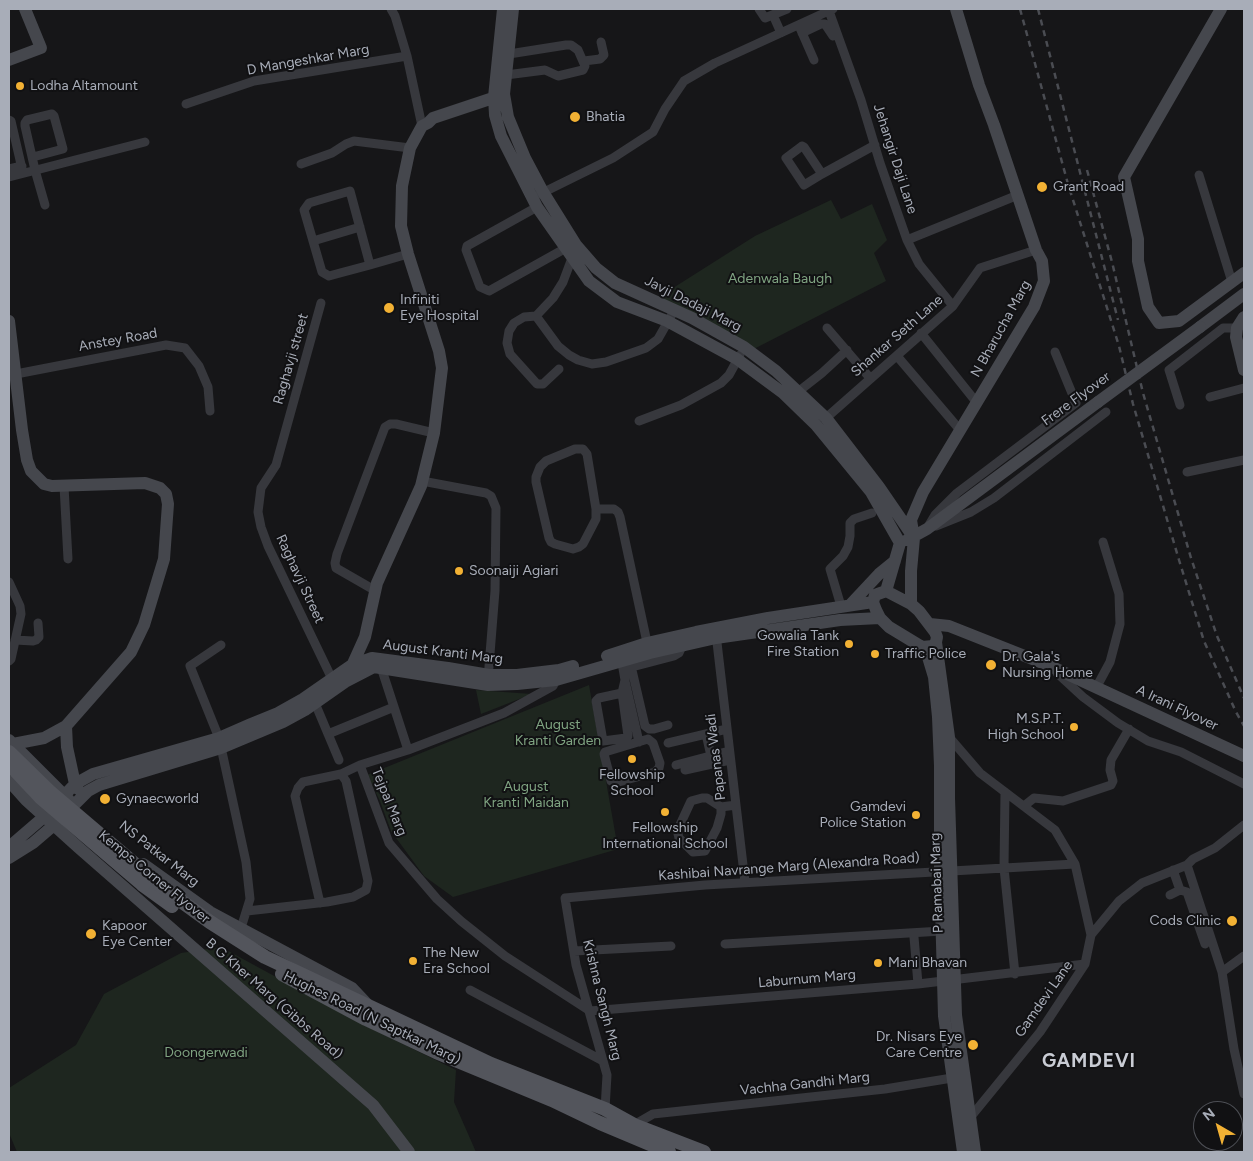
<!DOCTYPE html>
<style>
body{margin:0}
#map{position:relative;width:1253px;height:1161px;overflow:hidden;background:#161618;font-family:Figtree,sans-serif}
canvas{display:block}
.frame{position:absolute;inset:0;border:10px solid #a8adb8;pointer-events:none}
.north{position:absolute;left:1193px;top:1101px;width:50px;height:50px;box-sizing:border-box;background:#111113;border:1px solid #4d4f55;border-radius:50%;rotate:322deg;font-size:14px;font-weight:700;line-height:20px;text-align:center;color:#a8adb8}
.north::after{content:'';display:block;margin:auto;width:18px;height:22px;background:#f2b134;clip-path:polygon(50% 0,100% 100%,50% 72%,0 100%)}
</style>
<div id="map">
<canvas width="1253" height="1161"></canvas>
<div class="frame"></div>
<div class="north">N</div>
</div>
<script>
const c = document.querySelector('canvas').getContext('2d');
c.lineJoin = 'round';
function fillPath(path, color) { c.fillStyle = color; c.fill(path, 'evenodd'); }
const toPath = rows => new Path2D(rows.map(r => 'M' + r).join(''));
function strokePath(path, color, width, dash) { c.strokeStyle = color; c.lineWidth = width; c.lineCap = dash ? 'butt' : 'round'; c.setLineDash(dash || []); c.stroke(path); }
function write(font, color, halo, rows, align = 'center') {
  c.font = font + ' Figtree,sans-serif'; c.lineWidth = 4; c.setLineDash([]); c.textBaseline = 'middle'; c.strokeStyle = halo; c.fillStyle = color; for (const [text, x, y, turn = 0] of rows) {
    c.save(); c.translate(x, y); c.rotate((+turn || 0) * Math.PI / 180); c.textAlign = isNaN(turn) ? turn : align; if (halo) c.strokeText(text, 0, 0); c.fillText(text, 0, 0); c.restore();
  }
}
const green = toPath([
 [831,200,841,219,872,204,887,240,874,253,886,281,750,351,651,302,755,236],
 [589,685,618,849,453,897,424,876,391,831,380,801,367,775],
 [476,690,532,694,481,714],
 [221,947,366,1026,456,1070,454,1102,476,1152,17,1152,9,1133,9,1088,76,1045,104,994,181,953]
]);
const street = toPath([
 [391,9,395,16,407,56,422,126],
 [759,9,765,18,787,9],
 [829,11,861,100,880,163,907,240,919,264,953,306],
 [773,15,781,33],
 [800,28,814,60],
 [802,33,821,24,825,24,833,36],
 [584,61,600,59,604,55,601,42],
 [506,75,545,70,558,76,583,70,585,66,578,50,571,45,566,45,509,54],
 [186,104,254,81,407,56],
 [9,120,11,121,23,173],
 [802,146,804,147,822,174,804,185,786,158,802,146],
 [33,157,63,149,54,116,52,114,27,120,25,123,25,126,35,170,45,205],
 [301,164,332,153,346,144,354,141,410,148],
 [9,169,22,166],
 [822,174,875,145],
 [1199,175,1232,282],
 [9,177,145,142],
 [540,194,613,158,653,132,665,109,684,81,715,63,833,9],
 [537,207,467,246,466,250,480,287,489,291,566,248],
 [907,240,1018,195],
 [313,241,360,227],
 [370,265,350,191,309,203,304,210,322,272,329,276,340,273,370,265,401,256,408,254],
 [321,303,276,465,261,488,258,512,261,527,268,546,334,683],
 [536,316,558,346,569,355,578,360,592,364,606,362,646,348,658,339,675,309],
 [827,328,870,378],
 [921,333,977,403],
 [897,356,960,430],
 [559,369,543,384,537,384,510,354,507,343,509,331,514,323,524,317,536,316,553,298,563,282,572,258],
 [16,374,166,345,185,348,199,366,208,387,210,411],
 [794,395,822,373,847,350],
 [1210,397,1244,388],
 [1180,405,1169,370,1223,328,1237,328],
 [826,418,953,306,980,268,1036,250],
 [639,421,681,405,721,383,729,375,740,355],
 [1187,472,1244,460],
 [422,481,486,493,491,496,496,508,495,591,488,679],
 [64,486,68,559],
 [596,509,596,519,583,544,579,547,573,549,555,544,551,542,549,538,536,482,536,477,540,467,546,461,575,449,583,449,587,454,596,509,614,509,618,512,620,517,648,647],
 [929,525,935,515,957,493,1076,403,1055,352],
 [936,526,971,512,994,498,1106,412],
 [9,582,20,606,21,614,11,659,9,661],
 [376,591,336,568,335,563,337,554,385,427,390,424,396,424,434,433],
 [841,606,830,569,843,556,848,547,850,536,850,523,854,519,872,513],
 [716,634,745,882],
 [15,640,33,641,36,640,39,637,38,623],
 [221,645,190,666,219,738,246,862,250,899,241,928],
 [628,653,645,726,649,729,654,729,668,725],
 [621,657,625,680,622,693,628,736,626,738,603,741,596,701,599,698,622,693],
 [380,664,408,750],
 [632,667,674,656,679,653,684,642],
 [1057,673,1083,697,1118,723,1148,741,1181,752,1244,784],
 [625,681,639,742],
 [1096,688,1110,662,1120,624,1119,594,1103,542],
 [315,703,339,760],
 [328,734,394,707],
 [706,734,711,756],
 [949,737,980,773,1055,830,1075,864,1091,935,1085,964,1040,1032,969,1119],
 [648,739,653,743,660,763,659,768,655,772,615,783,611,781,604,754,605,752,648,739],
 [668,743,727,729],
 [360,765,389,843,437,899,461,921,505,956,590,1011,918,984,1085,964],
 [676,765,729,751],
 [685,770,730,760],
 [1005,792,1004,868,1015,974],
 [1024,806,1034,798,1063,801,1111,785,1113,781,1110,770,1111,760,1129,729],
 [721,807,721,814,717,828,705,851,693,852,679,838,678,834,679,827,691,801,702,798,707,798,721,807,736,805],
 [1187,865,1222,972,1234,1049,1244,1094],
 [1173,870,1180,890],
 [1170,895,1180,890,1187,892,1205,944],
 [320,903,295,796,298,788,303,782,341,774,360,765,408,750,504,713,553,686,557,678],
 [247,911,327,902,353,897,366,890,368,881,346,781,341,774],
 [1091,935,1119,901,1142,883,1187,865,1193,859,1215,848,1244,825],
 [914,937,918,984],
 [725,944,942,931],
 [574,951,671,946],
 [1222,972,1244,956],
 [470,990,603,1061],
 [605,1109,607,1075,576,965,565,898,705,885,1075,864],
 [634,1125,653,1114,885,1089,958,1077]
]);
const secondary = toPath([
 [503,9,494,97,495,115,501,136,537,207,589,281,617,302,667,321,737,359,783,393,816,425,871,492,900,543,886,591],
 [513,9,504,94,508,117,525,158,543,192,576,245,596,268,615,283,692,318,744,347,776,371,826,418,879,487,914,538],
 [1221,9,1124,177,1138,239,1138,261,1148,307,1159,323,1179,321,1244,273],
 [9,60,41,48,25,9],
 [1244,317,1237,328,1236,337,1244,370],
 [9,321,22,430,27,460,31,471,44,484,52,486,145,483,160,488,166,494,168,504,164,559,144,625,131,652,66,726,44,738,13,744],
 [1200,327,1244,294],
 [907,540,927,529,1098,402],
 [911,604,911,571,914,538,911,520,923,492,1034,307,1044,281,1042,261,1036,250,994,125,979,85,956,9],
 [850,605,879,574,895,561],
 [930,624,949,626,1050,666,1244,756],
 [936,642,933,646,922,647,889,627,880,618,876,610,873,602,875,595,886,591,911,604,919,611,935,632,937,637,936,642,949,737,949,798,956,1015,975,1152],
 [922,647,928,657,934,677,938,717,940,766,940,871,944,1016,963,1152],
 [607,656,647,643,696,632,768,618,873,602],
 [351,668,365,637,377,583,421,486,434,433,442,368,439,351,408,254,401,226,402,186,410,148,422,126,428,123,433,118,502,95],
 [66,726,67,747,75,784,78,789],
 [9,740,69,800],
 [9,781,26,800,78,847,373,1105,409,1152],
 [9,847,45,816,75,784,93,774,219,738,251,724,278,713,303,699,352,665,372,658,448,668,489,675,517,675,559,670,573,666],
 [9,858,33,843,54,825,88,791,99,785,221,748,283,722,305,710,345,682,374,667,488,685,517,684,556,680,650,653,716,638,840,620,880,618],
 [143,864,210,912,352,988,368,1005]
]);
const primary = toPath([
 [143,885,172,906],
 [163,888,210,922,265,957,491,1064,605,1109,634,1125,704,1152],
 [282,974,366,1019,436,1052,552,1100,600,1123,669,1152]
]);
const rail = toPath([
 [1020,9,1068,184,1119,346,1133,404,1179,560,1204,641,1236,712,1244,726],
 [1038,9,1118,320],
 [1087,170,1112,262,1143,393,1191,558,1217,636,1244,698]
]);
const secondaryBridge = toPath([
 [1098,402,1200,327]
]);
const primaryBridge = toPath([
 [9,752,49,791,163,888],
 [12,767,41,798,143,885]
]);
const markers = [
 [20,86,5,"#f2b134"],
 [575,117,6,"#f2b134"],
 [1042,187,6,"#f2b134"],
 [389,308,6,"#f2b134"],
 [459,571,5,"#f2b134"],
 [849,644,5,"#f2b134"],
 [875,654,5,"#f2b134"],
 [991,665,6,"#f2b134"],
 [1074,727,5,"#f2b134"],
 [632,759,5,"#f2b134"],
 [105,799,6,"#f2b134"],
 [665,812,5,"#f2b134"],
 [916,815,5,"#f2b134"],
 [1232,921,6,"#f2b134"],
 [91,934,6,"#f2b134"],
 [413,961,5,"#f2b134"],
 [878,963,5,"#f2b134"],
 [973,1045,6,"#f2b134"]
];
const streetNames = [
 ["D Mangeshkar Marg",308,60,-10],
 ["Jehangir Daji Lane",895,159,72],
 ["Javji Dadaji Marg",693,304,27],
 ["N Bharucha Marg",1001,329,-61],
 ["Shankar Seth Lane",897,336,-41],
 ["Anstey Road",118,340,-10],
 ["Raghavji street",291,359,-74],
 ["Frere Flyover",1076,399,-36],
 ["Raghavji Street",300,579,65],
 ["August Kranti Marg",443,652,7],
 ["A Irani Flyover",1177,708,25],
 ["Papanas Wadi",716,757,-97],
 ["Tejpal Marg",389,802,68],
 ["NS Patkar Marg",159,854,38],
 ["Kashibai Navrange Marg (Alexandra Road)",789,867,-4],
 ["Kemps Corner Flyover",154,877,39],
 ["P Ramabai Marg",937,883,-92],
 ["Laburnum Marg",807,979,-5],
 ["B G Kher Marg (Gibbs Road)",274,999,41],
 ["Gamdevi Lane",1044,999,-55],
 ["Krishna Sangh Marg",602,1000,76],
 ["Hughes Road (N Saptkar Marg)",372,1018,26],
 ["Vachha Gandhi Marg",805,1084,-6]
];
const poiNames = [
 ["Lodha Altamount",30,86],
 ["Bhatia",586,117],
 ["Grant Road",1053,187],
 ["Infiniti",400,300],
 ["Eye Hospital",400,316],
 ["Soonaiji Agiari",469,571],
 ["Gowalia Tank",839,636,"right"],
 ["Fire Station",839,652,"right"],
 ["Traffic Police",885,654],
 ["Dr. Gala's",1002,657],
 ["Nursing Home",1002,673],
 ["M.S.P.T.",1064,719,"right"],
 ["High School",1064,735,"right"],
 ["Fellowship",632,775,"center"],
 ["School",632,791,"center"],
 ["Gynaecworld",116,799],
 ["Gamdevi",906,807,"right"],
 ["Police Station",906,823,"right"],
 ["Fellowship",665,828,"center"],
 ["International School",665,844,"center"],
 ["Cods Clinic",1221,921,"right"],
 ["Kapoor",102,926],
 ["Eye Center",102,942],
 ["The New",423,953],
 ["Era School",423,969],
 ["Mani Bhavan",888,963],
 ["Dr. Nisars Eye",962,1037,"right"],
 ["Care Centre",962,1053,"right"]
];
const parkNames = [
 ["Adenwala Baugh",780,279],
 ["August",558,725],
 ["Kranti Garden",558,741],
 ["August",526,787],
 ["Kranti Maidan",526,803],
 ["Doongerwadi",206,1053]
];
const districtNames = [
 ["GAMDEVI",1089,1061]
];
fillPath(green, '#1e261f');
strokePath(street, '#37383d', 9);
strokePath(secondary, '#45474d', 12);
strokePath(primary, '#53555c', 14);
strokePath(rail, '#4a4c52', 2.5, [6, 5]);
strokePath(secondaryBridge, '#45474d', 12);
strokePath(primaryBridge, '#53555c', 14);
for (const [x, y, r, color] of markers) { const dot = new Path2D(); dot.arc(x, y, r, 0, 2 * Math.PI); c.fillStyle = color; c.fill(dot); strokePath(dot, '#111113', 2); }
write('14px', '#a8adb8', '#111113', streetNames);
write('14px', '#a8adb8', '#111113', poiNames, 'left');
write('14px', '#7fa381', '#111113', parkNames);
c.letterSpacing = '1px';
write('bold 19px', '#c9ccd4', '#111113', districtNames);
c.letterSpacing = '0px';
</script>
